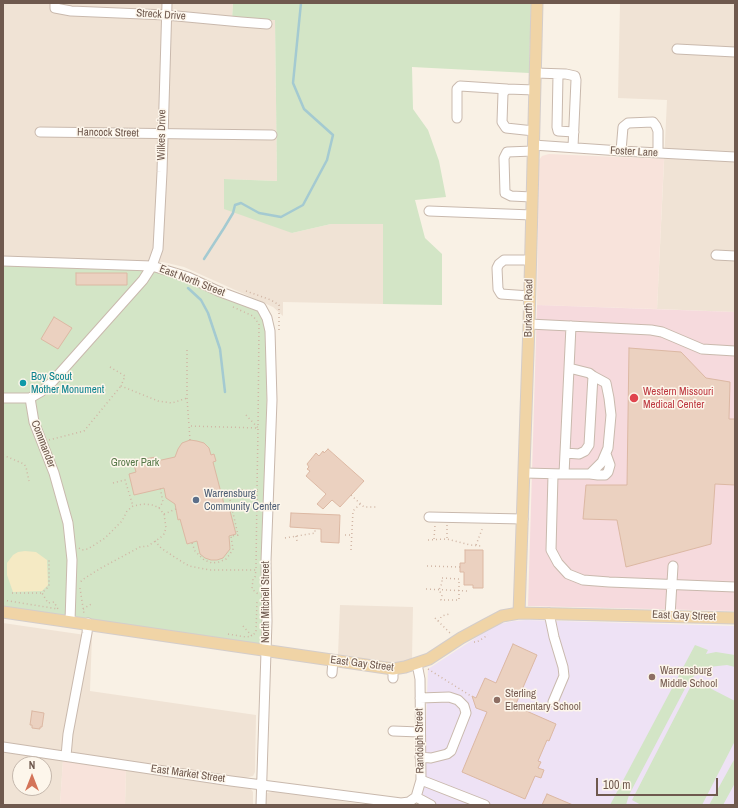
<!DOCTYPE html>
<style>
body{margin:0}
#map{position:relative;width:738px;height:808px;overflow:hidden;background:#f9f1e5;font-family:"Archivo Narrow",sans-serif}
canvas{display:block}
.frame{position:absolute;inset:0;border:4px solid #6f594e;pointer-events:none}
.north{position:absolute;left:12px;top:756px;width:40px;height:40px;box-sizing:border-box;background:#fdf6eb;border:1px solid #c4b7ac;border-radius:50%;rotate:0deg;font-size:11px;font-weight:700;line-height:16px;text-align:center;color:#6f594e}
.north::after{content:'';display:block;margin:auto;width:14px;height:18px;background:#d47459;clip-path:polygon(50% 0,100% 100%,50% 72%,0 100%)}
.scale{position:absolute;left:596px;top:778px;width:122px;height:18px;box-sizing:border-box;border:2px solid #6f594e;border-top:0;padding-left:5px;font-size:12px;line-height:14px;white-space:nowrap;color:#6f594e;-webkit-text-stroke:3px #fdf6eb;paint-order:stroke}
</style>
<div id="map">
<canvas width="738" height="808"></canvas>
<div class="frame"></div>
<div class="north">N</div>
<div class="scale">100 m</div>
</div>
<script>
const c = document.querySelector('canvas').getContext('2d');
c.lineJoin = 'round';
function fillPath(path, color) { c.fillStyle = color; c.fill(path, 'evenodd'); }
const toPath = rows => new Path2D(rows.map(r => 'M' + r).join(''));
function strokePath(path, color, width, dash) { c.strokeStyle = color; c.lineWidth = width; c.lineCap = dash ? 'butt' : 'round'; c.setLineDash(dash || []); c.stroke(path); }
function write(font, color, halo, rows, align = 'center') {
  c.font = font + ' "Archivo Narrow",sans-serif'; c.lineWidth = 3; c.setLineDash([]); c.textBaseline = 'middle'; c.strokeStyle = halo; c.fillStyle = color; for (const [text, x, y, turn = 0] of rows) {
    c.save(); c.translate(x, y); c.rotate((+turn || 0) * Math.PI / 180); c.textAlign = isNaN(turn) ? turn : align; if (halo) c.strokeText(text, 0, 0); c.fillText(text, 0, 0); c.restore();
  }
}
const residential = toPath([
 [3,3,233,3,232,20,275,20,277,181,224,179,292,233,331,224,383,224,383,304,283,302,283,316,273,307,184,267,163,262,3,256],
 [620,3,735,3,735,312,657,309,667,100,618,98],
 [340,605,413,607,412,659,401,662,378,662,338,655],
 [3,623,92,636,90,691,256,715,255,772,253,776,245,778,3,743],
 [3,751,63,760,60,805,3,805],
 [20,764,44,764,44,788,20,788],
 [126,769,246,787,251,789,253,792,253,805,125,805],
 [276,791,368,805,265,805,266,797,267,793]
]);
const commercial = toPath([
 [549,154,664,159,657,309,537,305,539,160,542,156],
 [63,760,126,769,125,805,60,805]
]);
const education = toPath([
 [526,620,735,626,735,805,419,805,422,795,424,775,428,669,480,635,499,624,514,621]
]);
const medical = toPath([
 [537,305,735,312,735,611,528,606]
]);
const green = toPath([
 [233,3,531,3,529,73,412,67,413,109,428,130,439,161,446,197,415,200,425,238,442,254,442,305,383,304,383,224,331,224,292,233,224,209,224,179,277,181,275,20,232,20],
 [3,265,152,266,261,307,267,318,266,650,3,607],
 [695,645,708,650,706,654,716,652,735,655,735,667,727,665,709,667,694,676,689,681,629,795,626,805,610,805],
 [694,680,735,701,735,741,702,805,641,805,632,800],
 [735,758,735,783,723,805,709,805]
]);
const sand = toPath([
 [25,551,36,552,47,560,48,585,42,591,13,592,7,575,7,563,13,555,18,552]
]);
const stream = toPath([
 [204,259,224,228,233,213,235,205,241,203,259,213,281,217,303,205,327,160,333,135,304,109,293,83,301,3],
 [188,288,201,300,208,313,220,349,225,392]
]);
const building = toPath([
 [76,273,127,273,127,285,76,285,76,273],
 [54,317,72,328,58,349,41,339,54,317],
 [629,348,681,352,706,378,730,382,729,419,735,419,735,485,715,484,711,544,626,567,617,520,583,519,586,485,627,485,629,348],
 [190,440,197,441,204,443,209,448,211,455,214,454,216,461,213,462,225,508,229,507,236,534,229,536,230,549,223,558,217,560,211,560,205,558,200,554,197,541,187,544,180,519,178,520,175,504,166,498,164,488,134,495,129,474,136,472,133,461,156,457,157,461,175,457,178,449,182,443,190,440],
 [328,449,364,481,340,507,332,500,323,509,317,504,326,494,306,476,310,471,307,469,309,467,307,464,316,453,319,456,323,451,324,453,328,449],
 [291,513,340,515,339,543,321,542,321,529,290,527,291,513],
 [465,550,483,550,483,588,473,588,473,585,464,585,464,572,460,572,460,563,465,563,465,550],
 [513,644,537,655,515,706,556,724,549,741,547,740,538,761,541,762,538,768,544,770,541,778,535,776,525,799,462,772,487,712,476,708,472,696,476,698,485,678,496,683,513,644],
 [32,711,44,713,42,727,40,727,40,729,32,728,32,725,30,725,32,711],
 [547,794,573,805,542,805,547,794]
]);
const path = toPath([
 [246,291,271,300,279,305,279,331],
 [233,307,253,316,259,324,258,428],
 [187,350,187,398,189,426],
 [110,367,125,376,121,386,158,401,172,403,187,398],
 [246,415,258,428],
 [49,440,84,431,121,386],
 [190,440,189,426,258,428,257,490],
 [3,455,24,464,26,467,29,481],
 [113,483,125,480,133,506],
 [351,495,364,507,376,507],
 [159,508,163,502,160,487],
 [164,514,176,509],
 [447,525,447,539],
 [345,535,351,535],
 [296,536,297,541],
 [285,538,315,533,315,528],
 [434,539,435,525],
 [428,540,447,539,470,545,481,546],
 [155,541,161,548,176,558,189,566,210,570,256,570,255,577,253,579,252,589,258,594],
 [192,543,195,551,204,560,212,563,219,562,226,559,230,554,233,549,231,536,238,535,229,495,241,490,257,490,256,570],
 [476,545,483,527],
 [79,548,82,550,88,549,105,538,122,521,127,511,133,506,143,504,153,505,159,508,164,514,166,528,164,534,160,538,148,546,140,547,101,568,82,580,80,583],
 [351,550,353,511,361,503],
 [427,566,460,567],
 [442,578,459,579,459,600,441,600,442,595,439,590,442,583,442,578],
 [80,588,84,614],
 [426,589,467,591],
 [12,593,42,593],
 [3,600,58,609,54,602,48,603,42,593,49,586,49,560],
 [83,609,93,603],
 [435,618,451,634],
 [438,621,442,616,449,614],
 [243,626,252,636,256,632,257,601],
 [228,634,246,637,252,636],
 [474,642,477,642,488,635],
 [428,669,471,696]
]);
const minor = toPath([
 [55,3,55,8,71,11,166,15,241,22,267,24],
 [677,49,735,52],
 [535,73,566,74,575,76,576,80,573,147],
 [558,75,557,127,558,131,574,132],
 [457,118,457,89,460,86,507,89],
 [534,131,506,128,502,122,503,93,507,89,535,90],
 [40,132,272,135],
 [533,145,621,151,735,157],
 [621,151,623,127,628,123,653,122,656,126,658,131,658,153],
 [532,197,511,196,505,193,504,158,507,152,533,151],
 [429,211,532,215],
 [716,255,735,256],
 [3,261,152,266,188,277,218,291,261,307,267,318,270,331,272,400,266,561,267,621,261,805],
 [530,296,501,294,498,289,497,268,499,264,504,260,531,260],
 [529,324,651,330,662,332,702,349,735,351],
 [3,398,30,398,42,391,52,382,143,280,152,266,158,249,162,172,167,3],
 [30,398,34,422,54,473,68,523,72,560,70,621],
 [565,453,579,454,585,451,589,445,593,376,589,373,569,368],
 [525,473,564,474,571,326],
 [564,474,590,474,602,462,608,448,611,415,609,398,606,383,593,376],
 [590,474,598,475,605,475,608,472,610,465,606,454],
 [553,475,551,550,558,563,568,574,583,580,609,582,735,587],
 [429,517,523,519],
 [549,613,554,637,563,667,564,676,553,702],
 [670,616,673,566],
 [393,669,393,678],
 [332,673,333,660],
 [393,731,420,732],
 [3,747,231,781,401,803,409,802,416,797,421,780,420,679,417,664],
 [66,756,68,734,87,633,88,623],
 [420,757,431,758,447,754,451,751,466,713,464,706,458,700,449,697,420,698],
 [421,780,485,805],
 [416,797,431,805]
]);
const major = toPath([
 [3,612,393,669,405,667,429,659,461,638,485,625,502,616,519,613,735,618],
 [519,613,529,324,537,3]
]);
const markers = [
 [23,383,4,"#0f9aa8"],
 [634,398,5,"#e0444e"],
 [196,500,4,"#5c6f8a"],
 [652,677,4,"#8d6e63"],
 [497,700,4,"#8d6e63"]
];
const streetNames = [
 ["Streck Drive",161,15,4],
 ["Hancock Street",108,133,1],
 ["Wilkes Drive",162,135,-89],
 ["Foster Lane",634,152,3],
 ["East North Street",192,281,21],
 ["Burkarth Road",529,308,-89],
 ["Commander",43,444,69],
 ["North Mitchell Street",266,602,-90],
 ["East Gay Street",684,616,2],
 ["East Gay Street",362,664,7],
 ["Randolph Street",420,741,-91],
 ["East Market Street",188,774,8]
];
const cultureNames = [
 ["Boy Scout",31,377],
 ["Mother Monument",31,390]
];
const healthNames = [
 ["Western Missouri",643,392],
 ["Medical Center",643,405]
];
const parkNames = [
 ["Grover Park",135,463]
];
const serviceNames = [
 ["Warrensburg",204,494],
 ["Community Center",204,507]
];
const educationNames = [
 ["Warrensburg",660,671],
 ["Middle School",660,684],
 ["Sterling",505,694],
 ["Elementary School",505,707]
];
fillPath(residential, '#f0e3d5');
fillPath(commercial, '#f8e3db');
fillPath(education, '#eee2f5');
fillPath(medical, '#f6dadd');
fillPath(green, '#d3e5c6');
fillPath(sand, '#f5eac4');
strokePath(stream, '#a4cad1', 2.5);
fillPath(building, '#ebd1c0');
strokePath(building, '#dcb8a3', 1);
strokePath(minor, '#c9b9ad', 11);
strokePath(major, '#d4cdca', 13);
strokePath(path, '#d0b5a4', 1.5, [1, 3]);
strokePath(minor, '#fff', 9);
strokePath(major, '#f0d4a6', 11);
for (const [x, y, r, color] of markers) { const dot = new Path2D(); dot.arc(x, y, r, 0, 2 * Math.PI); c.fillStyle = color; c.fill(dot); strokePath(dot, '#fdf6eb', 1.5); }
write('11px', '#6f594e', '#fdf6eb', streetNames);
write('11px', '#0d838f', '#fdf6eb', cultureNames, 'left');
write('11px', '#be3a42', '#fdf6eb', healthNames, 'left');
write('11px', '#58794a', '#fdf6eb', parkNames);
write('11px', '#4e5e75', '#fdf6eb', serviceNames, 'left');
write('11px', '#785e54', '#fdf6eb', educationNames, 'left');
</script>
